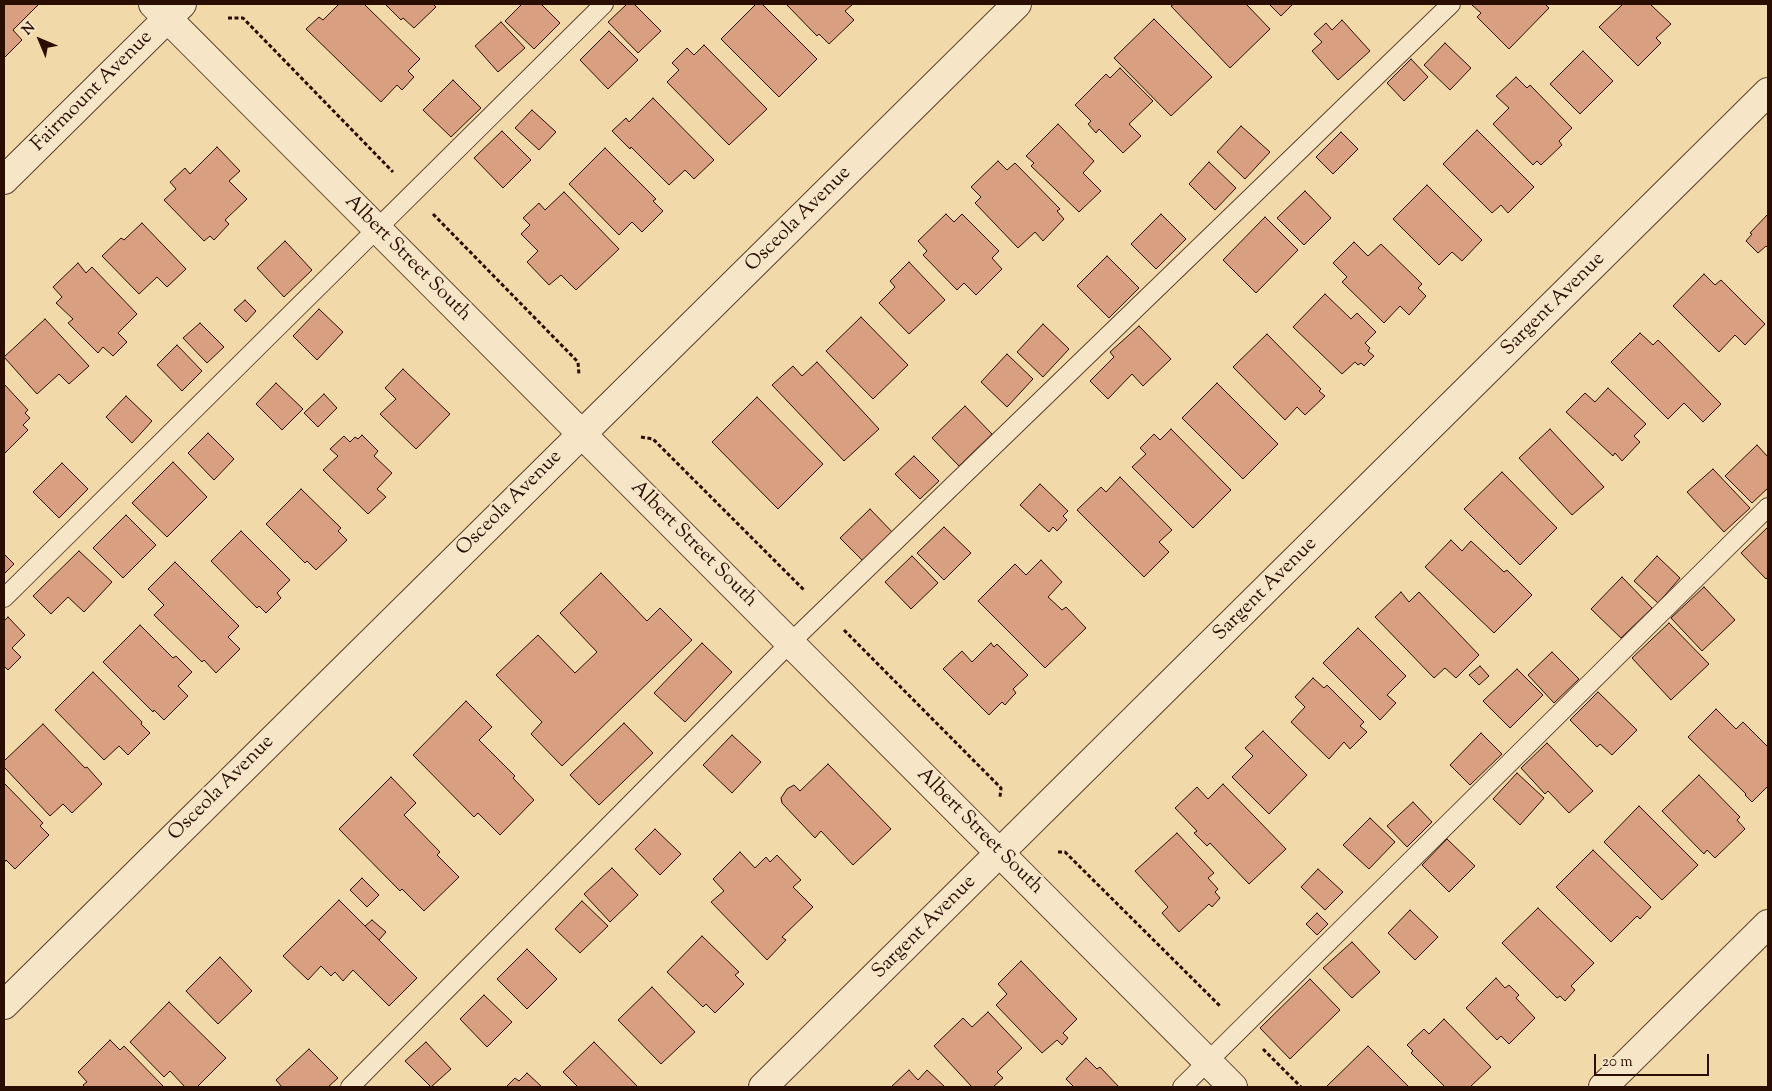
<!DOCTYPE html>
<style>
body{margin:0}
#map{position:relative;width:1772px;height:1091px;overflow:hidden;background:#f1d9a9;font-family:"Sorts Mill Goudy",serif}
canvas{display:block}
.frame{position:absolute;inset:0;border:5px solid #2b0e02;pointer-events:none}
.north{position:absolute;left:15px;top:15px;width:50px;height:50px;-webkit-text-stroke:4px #f6e6c7;paint-order:stroke;rotate:315deg;font-size:14px;font-weight:700;line-height:20px;text-align:center;color:#2b0e02}
.north::after{content:'';display:block;margin:auto;width:18px;height:22px;background:#2b0e02;clip-path:polygon(50% 0,100% 100%,50% 72%,0 100%)}
.scale{position:absolute;left:1594px;top:1054px;width:115px;height:22px;box-sizing:border-box;border:2px solid #2b0e02;border-top:0;padding-left:6px;font-size:15px;line-height:18px;white-space:nowrap;color:#2b0e02;-webkit-text-stroke:4px #f6e6c7;paint-order:stroke}
</style>
<div id="map">
<canvas width="1772" height="1091"></canvas>
<div class="frame"></div>
<div class="north">N</div>
<div class="scale">20 m</div>
</div>
<script>
const c = document.querySelector('canvas').getContext('2d');
c.lineJoin = 'round';
function fillPath(path, color) { c.fillStyle = color; c.fill(path, 'evenodd'); }
const toPath = rows => new Path2D(rows.map(r => 'M' + r).join(''));
function strokePath(path, color, width, dash) { c.strokeStyle = color; c.lineWidth = width; c.lineCap = dash ? 'butt' : 'round'; c.setLineDash(dash || []); c.stroke(path); }
function write(font, color, halo, rows, align = 'center') {
  c.font = font + ' "Sorts Mill Goudy",serif'; c.lineWidth = 5; c.setLineDash([]); c.textBaseline = 'middle'; c.strokeStyle = halo; c.fillStyle = color; for (const [text, x, y, turn = 0] of rows) {
    c.save(); c.translate(x, y); c.rotate((+turn || 0) * Math.PI / 180); c.textAlign = isNaN(turn) ? turn : align; if (halo) c.strokeText(text, 0, 0); c.fillText(text, 0, 0); c.restore();
  }
}
const building = toPath([
 [4,4,39,4,13,30,22,40,4,58,4,4],
 [339,4,364,4,420,59,408,71,414,77,402,90,397,85,381,102,306,29,319,17,323,20,339,4],
 [385,4,433,4,436,7,414,28,403,18,401,20,385,4],
 [522,4,541,4,560,23,534,49,505,21,522,4],
 [627,4,634,4,661,31,638,53,608,22,627,4],
 [756,4,762,4,817,59,779,97,721,39,756,4],
 [786,4,853,4,845,11,854,20,829,44,819,34,817,36,786,4],
 [1174,4,1246,4,1270,29,1230,68,1171,6,1174,4],
 [1269,4,1293,4,1281,16,1269,4],
 [1471,4,1545,4,1549,8,1509,49,1477,17,1481,13,1471,4],
 [1623,4,1650,4,1671,24,1656,38,1661,43,1638,66,1599,27,1623,4],
 [1154,19,1212,77,1171,116,1114,58,1154,19],
 [1342,20,1370,51,1338,80,1312,51,1322,42,1314,34,1326,23,1332,30,1342,20],
 [501,22,525,48,498,72,475,46,501,22],
 [609,31,638,60,608,89,580,60,609,31],
 [1445,43,1471,68,1450,90,1424,65,1445,43],
 [704,45,767,109,729,145,667,82,679,70,672,63,687,48,694,55,704,45],
 [1583,51,1613,81,1580,114,1550,84,1583,51],
 [1411,59,1428,77,1404,101,1387,83,1411,59],
 [1120,68,1153,101,1129,124,1141,136,1123,153,1099,129,1096,133,1088,124,1091,121,1075,105,1106,74,1110,78,1120,68],
 [1516,77,1527,88,1530,85,1572,128,1559,141,1562,145,1541,165,1537,161,1533,165,1493,124,1509,108,1496,96,1516,77],
 [453,80,481,108,451,137,423,110,453,80],
 [653,98,714,160,694,179,685,170,669,185,631,147,630,149,612,131,626,118,629,122,653,98],
 [532,110,556,132,539,150,515,128,532,110],
 [1058,124,1094,161,1083,173,1101,191,1079,212,1031,166,1034,163,1026,156,1058,124],
 [1241,126,1270,152,1245,179,1217,152,1241,126],
 [1477,130,1534,187,1508,213,1501,205,1492,213,1443,164,1477,130],
 [502,131,531,160,503,188,474,158,502,131],
 [1341,132,1358,149,1333,174,1316,157,1341,132],
 [217,147,240,171,229,181,247,199,225,220,229,224,214,240,210,236,204,241,164,200,176,189,170,182,185,168,190,174,217,147],
 [605,148,656,199,653,201,663,211,642,232,632,222,619,235,569,184,605,148],
 [998,161,1007,170,1015,163,1060,209,1057,211,1064,219,1043,241,1035,232,1018,248,975,203,981,197,971,187,998,161],
 [1209,162,1236,188,1215,210,1189,184,1209,162],
 [1427,185,1482,240,1462,261,1452,252,1439,265,1393,219,1427,185],
 [1305,191,1331,218,1304,245,1277,218,1305,191],
 [564,192,619,249,576,290,561,275,549,285,527,262,538,251,521,234,530,225,523,218,539,203,545,210,564,192],
 [946,214,954,222,962,214,999,251,992,258,1002,269,976,295,964,283,957,290,923,255,927,251,918,241,946,214],
 [1161,214,1186,239,1156,269,1131,244,1161,214],
 [1768,214,1768,248,1766,246,1758,253,1746,241,1752,234,1750,233,1768,214],
 [1265,217,1298,250,1256,293,1223,260,1265,217],
 [142,223,186,269,167,287,157,277,139,294,102,256,121,238,124,240,142,223],
 [285,241,312,270,284,297,257,268,285,241],
 [1354,242,1368,256,1381,244,1422,284,1418,288,1426,296,1409,315,1400,306,1384,323,1342,282,1347,277,1333,263,1354,242],
 [1107,256,1139,288,1109,318,1077,286,1107,256],
 [909,262,945,300,909,334,879,303,895,287,890,281,909,262],
 [78,263,86,273,92,267,137,314,118,333,127,342,113,356,103,347,98,353,68,323,73,319,56,303,62,297,53,287,78,263],
 [1704,274,1715,285,1721,280,1765,324,1745,345,1735,335,1719,352,1673,306,1704,274],
 [1325,294,1351,319,1357,313,1376,332,1365,343,1370,348,1368,351,1374,356,1364,366,1361,363,1358,365,1355,362,1342,374,1293,327,1325,294],
 [245,300,256,311,246,322,234,310,245,300],
 [319,309,343,332,317,360,293,336,319,309],
 [861,317,908,365,873,399,826,351,861,317],
 [45,319,89,366,69,384,59,374,37,394,4,357,45,319],
 [200,323,224,347,207,363,183,338,200,323],
 [1043,324,1069,349,1043,377,1017,352,1043,324],
 [1139,326,1171,359,1143,386,1132,374,1108,399,1090,381,1114,357,1110,352,1139,326],
 [1640,333,1653,345,1658,340,1721,404,1703,422,1684,403,1668,419,1611,362,1640,333],
 [1267,334,1321,389,1319,391,1325,396,1305,415,1297,407,1285,420,1233,367,1267,334],
 [177,345,202,371,182,391,157,365,177,345],
 [1007,354,1033,379,1007,407,981,382,1007,354],
 [817,362,879,429,844,461,772,385,793,366,802,376,817,362],
 [403,369,450,414,416,449,380,414,396,399,385,388,403,369],
 [276,383,303,409,282,430,256,404,276,383],
 [1217,383,1278,444,1243,479,1182,418,1217,383],
 [4,384,28,410,25,413,30,418,23,425,28,430,4,454,4,384],
 [1608,388,1646,424,1634,436,1640,442,1622,461,1615,453,1613,456,1566,412,1585,393,1595,402,1608,388],
 [324,394,337,408,318,427,304,413,324,394],
 [126,396,152,421,132,443,106,417,126,396],
 [757,397,823,464,778,509,712,442,757,397],
 [965,406,992,434,959,466,932,438,965,406],
 [1171,429,1231,490,1193,528,1132,467,1146,454,1140,448,1154,434,1160,440,1171,429],
 [1550,429,1604,487,1572,515,1519,458,1550,429],
 [208,433,234,459,214,480,188,453,208,433],
 [362,435,378,451,374,456,392,473,377,489,386,497,368,514,323,470,338,456,330,449,344,436,350,442,355,437,358,439,362,435],
 [1757,445,1768,457,1768,488,1752,503,1725,476,1757,445],
 [914,456,939,481,920,499,895,474,914,456],
 [173,462,207,497,167,537,132,503,173,462],
 [62,463,88,489,59,518,33,492,62,463],
 [1713,469,1750,508,1724,532,1687,492,1713,469],
 [1502,472,1557,528,1520,565,1464,509,1502,472],
 [1120,477,1172,530,1159,542,1169,552,1144,577,1077,510,1101,487,1106,492,1120,477],
 [1040,484,1068,511,1063,516,1067,520,1057,531,1053,527,1049,532,1020,505,1040,484],
 [301,489,341,528,338,531,347,540,316,570,307,561,305,563,266,524,301,489],
 [870,509,897,537,868,566,840,538,870,509],
 [126,515,156,545,123,578,93,548,126,515],
 [944,527,971,553,944,580,917,553,944,527],
 [1768,527,1768,577,1766,579,1741,553,1768,527],
 [241,531,290,580,277,593,281,598,266,613,259,606,257,608,211,561,241,531],
 [1451,540,1462,551,1471,541,1504,572,1507,570,1532,595,1494,633,1425,567,1451,540],
 [79,551,112,582,84,612,68,597,51,614,33,596,79,551],
 [4,554,14,564,4,574,4,554],
 [912,556,938,583,911,609,885,582,912,556],
 [1657,556,1680,578,1658,603,1634,581,1657,556],
 [1041,560,1062,582,1048,597,1062,610,1066,607,1086,628,1045,668,978,601,1015,564,1026,575,1041,560],
 [175,562,239,626,228,637,240,649,216,673,204,660,202,662,154,615,164,605,148,589,175,562],
 [601,573,647,621,660,608,692,640,562,766,531,734,542,722,496,675,538,635,575,673,597,652,560,613,601,573],
 [1622,577,1652,608,1621,638,1591,609,1622,577],
 [1704,587,1735,620,1702,651,1671,618,1704,587],
 [1401,592,1409,602,1419,592,1479,655,1456,678,1445,668,1434,678,1375,617,1401,592],
 [8,617,25,635,12,648,21,657,8,670,4,666,4,621,8,617],
 [1669,623,1709,664,1671,700,1632,658,1669,623],
 [140,625,173,658,176,656,192,672,178,686,188,696,164,720,154,710,153,712,103,662,140,625],
 [1358,628,1406,676,1387,695,1396,703,1380,720,1323,663,1358,628],
 [702,643,732,672,685,722,654,693,702,643],
 [991,643,994,647,997,644,1028,675,1013,689,1016,693,1012,697,1005,705,1002,702,989,715,943,669,962,651,972,662,991,643],
 [1552,652,1579,679,1554,703,1528,675,1552,652],
 [1480,666,1489,676,1479,685,1469,675,1480,666],
 [1517,669,1543,695,1510,728,1483,701,1517,669],
 [93,672,142,722,141,724,150,733,128,755,119,746,104,760,55,710,93,672],
 [1313,678,1324,688,1327,685,1364,722,1360,726,1367,732,1350,749,1344,742,1329,759,1291,722,1305,707,1295,697,1313,678],
 [1598,692,1637,730,1612,755,1600,744,1597,747,1570,720,1598,692],
 [466,701,492,727,479,740,515,776,513,778,534,800,500,835,478,813,474,817,413,755,466,701],
 [1716,709,1736,729,1743,722,1768,747,1768,786,1752,802,1745,795,1746,794,1688,737,1716,709],
 [624,723,653,753,599,805,570,775,624,723],
 [43,724,85,768,87,767,102,784,72,813,63,804,50,816,4,767,4,761,43,724],
 [1263,731,1307,775,1269,814,1232,777,1253,756,1245,748,1263,731],
 [1481,733,1502,754,1470,785,1450,765,1481,733],
 [732,735,761,762,732,793,703,765,732,735],
 [1547,743,1593,791,1569,813,1548,791,1545,794,1521,768,1547,743],
 [828,764,891,829,853,865,821,831,815,838,782,803,781,798,787,789,794,785,800,791,828,764],
 [1517,773,1544,798,1520,825,1493,799,1517,773],
 [1699,775,1740,817,1737,820,1745,829,1715,858,1707,850,1704,854,1662,811,1699,775],
 [391,777,416,803,404,815,440,852,437,855,459,877,424,911,402,889,400,891,339,829,391,777],
 [4,783,43,823,40,826,49,835,15,869,6,860,4,863,4,783],
 [1223,784,1286,849,1249,884,1210,843,1207,846,1194,833,1197,831,1175,808,1197,787,1208,799,1223,784],
 [1413,802,1432,822,1407,847,1387,826,1413,802],
 [1639,806,1698,865,1662,900,1604,842,1639,806],
 [1370,818,1395,842,1369,869,1343,845,1370,818],
 [655,829,681,854,660,875,635,849,655,829],
 [1177,833,1214,873,1208,878,1218,889,1215,892,1220,898,1212,907,1209,904,1179,932,1162,913,1168,907,1135,871,1177,833],
 [1447,839,1475,866,1449,892,1422,865,1447,839],
 [1593,850,1651,907,1640,919,1637,916,1611,942,1556,887,1593,850],
 [740,852,755,868,766,857,770,862,777,855,801,880,793,887,813,907,782,937,786,940,767,960,711,902,724,891,713,879,740,852],
 [612,868,638,895,610,922,584,894,612,868],
 [1318,869,1343,892,1325,910,1301,887,1318,869],
 [362,878,379,895,367,907,350,890,362,878],
 [339,900,417,978,389,1006,353,970,343,981,335,972,331,976,321,966,308,980,283,956,339,900],
 [582,901,608,926,580,953,555,929,582,901],
 [1538,908,1594,963,1571,986,1575,990,1565,1001,1560,996,1557,998,1502,943,1538,908],
 [1410,910,1438,937,1415,960,1388,933,1410,910],
 [1317,913,1328,924,1317,935,1306,924,1317,913],
 [372,920,386,932,379,940,365,926,372,920],
 [702,936,739,972,735,975,744,984,715,1013,706,1004,703,1007,667,972,702,936],
 [1352,942,1380,972,1352,998,1323,968,1352,942],
 [527,949,557,979,527,1009,497,979,527,949],
 [220,957,252,991,218,1024,186,991,220,957],
 [1021,961,1077,1019,1063,1033,1068,1038,1062,1045,1057,1040,1042,1053,996,1005,1007,994,998,984,1021,961],
 [1496,978,1505,988,1509,985,1519,995,1516,998,1535,1018,1509,1044,1501,1036,1497,1040,1466,1008,1496,978],
 [1310,979,1340,1010,1290,1059,1260,1028,1310,979],
 [652,987,695,1032,661,1064,618,1020,652,987],
 [484,995,512,1022,487,1047,460,1019,484,995],
 [169,1002,226,1058,197,1087,185,1087,170,1071,164,1077,130,1042,169,1002],
 [988,1012,1022,1048,997,1072,1003,1078,993,1087,972,1087,934,1046,963,1018,972,1027,988,1012],
 [1444,1019,1491,1067,1470,1087,1445,1087,1411,1053,1413,1051,1407,1045,1424,1029,1429,1034,1444,1019],
 [110,1040,120,1050,124,1046,164,1087,85,1087,83,1085,87,1082,78,1072,110,1040],
 [426,1042,451,1069,431,1087,405,1061,426,1042],
 [594,1042,638,1087,578,1087,563,1072,594,1042],
 [1368,1046,1409,1087,1326,1087,1368,1046],
 [309,1049,338,1078,328,1087,282,1087,276,1080,309,1049],
 [1086,1058,1097,1069,1100,1067,1119,1087,1074,1087,1066,1079,1086,1058],
 [909,1070,918,1080,927,1070,945,1087,891,1087,909,1070],
 [527,1073,542,1087,506,1087,515,1078,519,1081,527,1073]
]);
const path = toPath([
 [228,18,243,18,393,172],
 [433,214,578,362,579,375],
 [641,437,653,439,804,590],
 [844,630,1001,788,1000,797],
 [1058,852,1065,852,1221,1007],
 [1263,1049,1301,1087]
]);
const service = toPath([
 [4,598,604,4],
 [350,1087,790,643,1451,4],
 [1182,1087,1768,507]
]);
const minor = toPath([
 [153,4,1233,1087],
 [4,180,182,4],
 [4,1005,1017,4],
 [763,1087,1768,92]
]);
const tertiary = toPath([
 [1603,1087,1768,924]
]);
const streetNames = [
 ["Fairmount Avenue",93,92,-45],
 ["Osceola Avenue",799,220,-45],
 ["Albert Street South",407,259,45],
 ["Sargent Avenue",1554,305,-45],
 ["Osceola Avenue",510,504,-45],
 ["Albert Street South",693,545,45],
 ["Sargent Avenue",1266,590,-45],
 ["Osceola Avenue",222,789,-45],
 ["Albert Street South",979,832,45],
 ["Sargent Avenue",925,928,-45]
];
fillPath(building, '#d89f81');
strokePath(building, '#2b0e02', 1);
strokePath(service, '#5c412c', 20);
strokePath(minor, '#5c412c', 30);
strokePath(tertiary, '#5c412c', 30);
strokePath(path, '#2b0e02', 3, [4, 2.5]);
strokePath(service, '#f6e6c7', 18);
strokePath(minor, '#f6e6c7', 28);
strokePath(tertiary, '#f6e6c7', 28);
write('20px', '#2b0e02', '#f6e6c7', streetNames);
</script>
